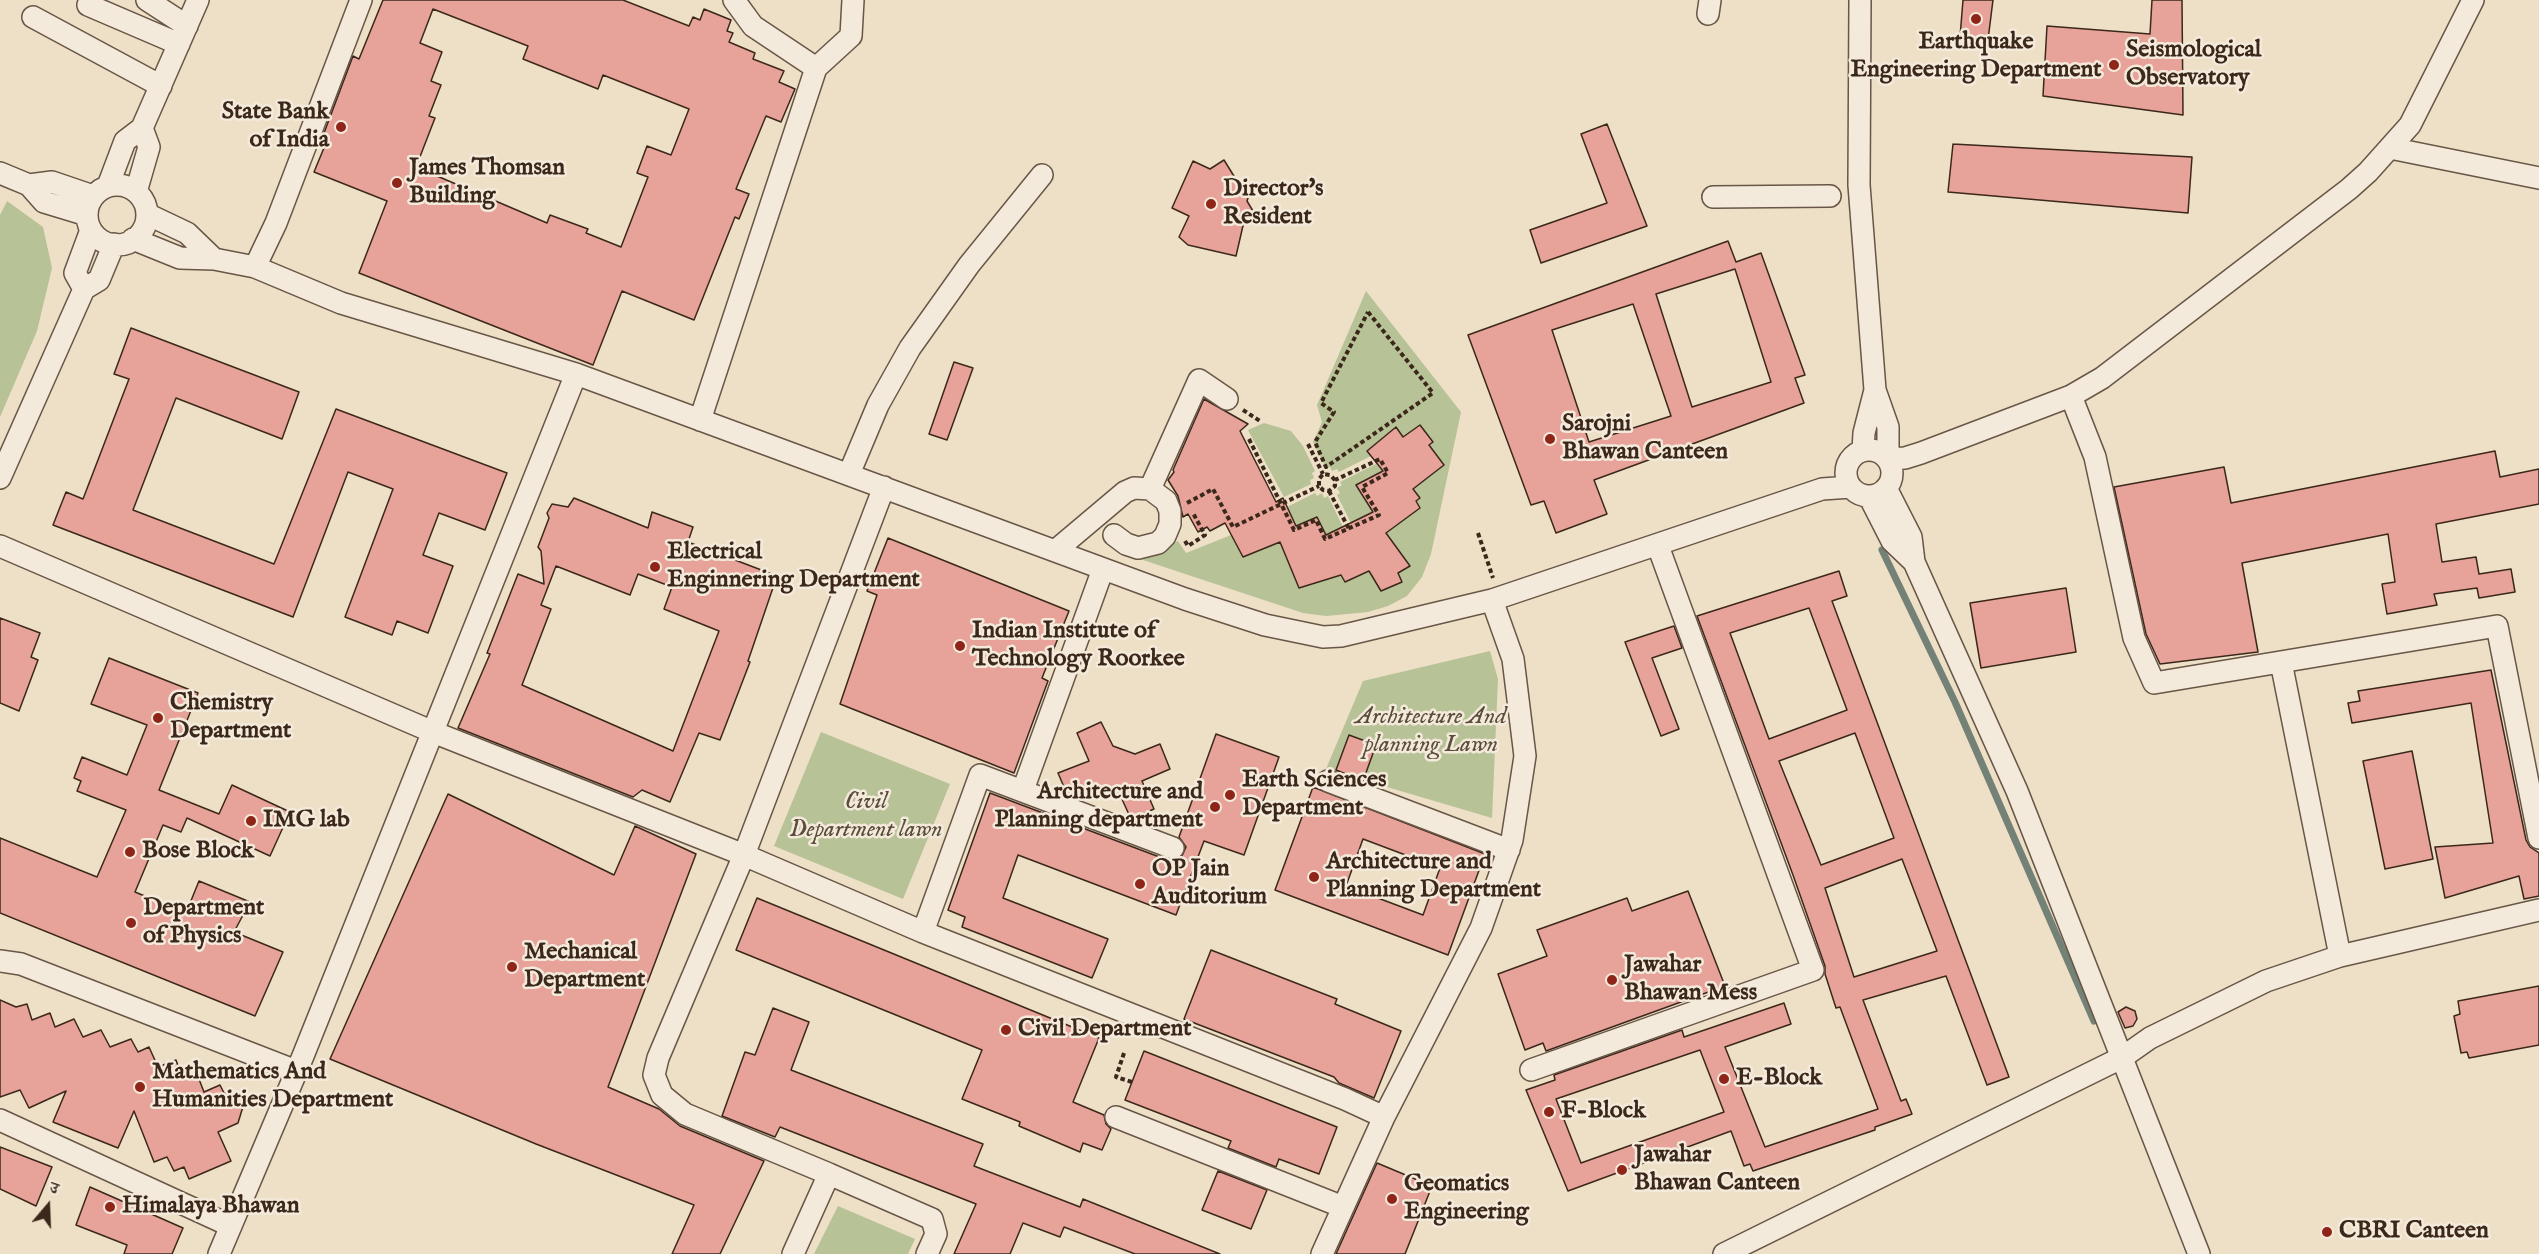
<!DOCTYPE html>
<meta charset="utf-8">
<style>
body{margin:0}
#map{position:relative;width:2539px;height:1254px;overflow:hidden;background:#eedfc7;font-family:"IM FELL English","Noto Serif Devanagari",serif}
canvas{display:block}
.north{position:absolute;left:18px;top:1176px;width:60px;height:60px;-webkit-text-stroke:4px #f4eadb;paint-order:stroke;rotate:19deg;font-size:16px;font-weight:700;line-height:24px;text-align:center;color:#3b281b}
.north::after{content:'';display:block;margin:auto;width:21px;height:27px;background:#3b281b;clip-path:polygon(50% 0,100% 100%,50% 72%,0 100%)}
</style>
<div id="map">
<canvas width="2539" height="1254"></canvas>
<div class="north">उ</div>
</div>
<script>
const c = document.querySelector('canvas').getContext('2d');
c.lineJoin = 'round';
function fillPath(path, color) { c.fillStyle = color; c.fill(path, 'evenodd'); }
const toPath = rows => new Path2D(rows.map(r => 'M' + r).join(''));
function strokePath(path, color, width, dash) { c.strokeStyle = color; c.lineWidth = width; c.lineCap = dash ? 'butt' : 'round'; c.setLineDash(dash || []); c.stroke(path); }
function write(font, color, halo, rows, align = 'center') {
  c.font = font + ' "IM FELL English",serif'; c.lineWidth = 5; c.setLineDash([]); c.textBaseline = 'middle'; c.strokeStyle = halo; c.fillStyle = color; for (const [text, x, y, turn = 0] of rows) {
    c.save(); c.translate(x, y); c.rotate((+turn || 0) * Math.PI / 180); c.textAlign = isNaN(turn) ? turn : align; if (halo) c.strokeText(text, 0, 0); c.fillText(text, 0, 0); c.restore();
  }
}
const green = toPath([
 [7,201,43,227,52,268,37,331,0,417,0,215],
 [1366,291,1461,412,1431,554,1422,577,1407,596,1388,606,1368,612,1326,616,1303,613,1140,559,1178,541,1186,553,1231,535,1243,557,1280,542,1299,588,1341,575,1345,582,1369,572,1381,591,1402,582,1398,573,1410,566,1395,545,1388,546,1362,529,1398,524,1419,508,1416,501,1420,498,1412,488,1444,465,1436,455,1426,462,1419,453,1433,442,1420,425,1403,437,1395,427,1367,451,1371,456,1339,472,1337,469,1332,471,1330,467,1326,468,1313,442,1322,422,1317,405],
 [1264,423,1291,431,1303,446,1315,471,1312,473,1314,478,1310,480,1311,484,1284,497,1248,430],
 [1376,464,1382,471,1356,485,1374,513,1351,523,1337,495,1340,493,1337,488,1342,485,1340,482],
 [1315,493,1317,496,1322,493,1324,498,1328,496,1343,527,1326,535,1317,517,1296,526,1287,507],
 [1490,651,1498,679,1492,818,1326,769,1363,681],
 [821,732,950,784,903,899,774,846],
 [838,1206,915,1239,908,1254,814,1254]
]);
const stream = toPath([
 [1882,550,1955,702,2094,1021]
]);
const building = toPath([
 [383,0,623,0,689,26,693,17,700,20,704,9,731,20,727,31,733,33,729,42,755,53,753,59,784,71,779,82,795,89,781,122,766,116,736,189,749,194,739,219,735,217,694,320,622,291,593,365,359,273,387,201,314,172,326,143,321,141,353,56,359,59,383,0],
 [433,9,528,46,523,59,598,89,603,75,689,109,671,155,647,146,637,173,648,177,621,247,586,233,588,229,550,215,547,223,416,167,435,118,429,116,441,85,431,81,442,52,420,43,433,9],
 [1963,0,1993,0,1988,40,1960,37,1963,0],
 [2152,0,2182,0,2183,115,2043,96,2047,26,2150,34,2152,0],
 [1607,124,1647,226,1541,263,1530,230,1607,203,1581,134,1607,124],
 [1953,144,2192,157,2188,213,1948,192,1953,144],
 [1224,160,1237,181,1252,186,1247,201,1253,211,1245,217,1236,256,1188,245,1179,237,1189,216,1172,208,1193,161,1210,169,1224,160],
 [1728,241,1736,262,1761,253,1805,375,1795,378,1804,403,1594,480,1607,514,1556,533,1544,501,1531,505,1468,335,1728,241],
 [1735,269,1771,382,1692,407,1656,294,1735,269],
 [1633,304,1671,416,1589,442,1552,330,1633,304],
 [131,328,299,392,282,439,176,398,133,510,274,564,336,409,507,473,485,530,439,513,423,555,453,566,428,633,397,621,392,635,345,617,393,489,348,472,293,617,53,525,66,492,83,499,129,379,114,374,131,328],
 [954,362,973,368,947,440,929,434,954,362],
 [1204,399,1248,424,1240,431,1276,502,1283,498,1296,526,1317,517,1326,535,1373,512,1356,485,1383,471,1367,451,1396,427,1403,437,1420,425,1433,442,1429,445,1444,465,1413,489,1420,498,1416,501,1420,508,1386,533,1410,566,1398,573,1402,582,1381,591,1369,571,1345,582,1341,575,1299,588,1280,542,1243,557,1225,523,1210,531,1207,527,1198,532,1188,514,1183,517,1178,496,1168,480,1174,472,1173,470,1204,399],
 [2495,451,2500,477,2539,469,2539,504,2436,524,2442,562,2476,557,2479,574,2511,569,2515,592,2479,598,2477,588,2434,594,2437,605,2387,614,2382,584,2395,582,2388,534,2242,563,2258,652,2160,664,2146,634,2114,487,2224,467,2231,503,2495,451],
 [574,498,648,528,652,512,693,527,688,542,777,576,748,661,750,662,720,740,699,733,670,802,642,790,633,797,458,728,490,654,487,653,518,574,544,584,541,551,538,547,549,518,547,513,552,504,568,507,574,498],
 [556,566,630,595,638,574,672,587,664,609,719,631,673,751,522,685,551,609,541,605,556,566],
 [888,538,1069,611,1042,678,1048,681,1014,773,840,704,877,595,867,591,888,538],
 [1839,571,1847,596,1832,601,2009,1077,1987,1085,1946,976,1863,1000,1901,1101,1906,1099,1912,1114,1875,1127,1875,1130,1753,1171,1750,1164,1744,1166,1731,1131,1568,1191,1526,1090,1555,1080,1554,1075,1682,1030,1684,1037,1784,1003,1791,1024,1725,1047,1765,1147,1878,1109,1840,1007,1836,1008,1825,974,1825,966,1793,875,1697,616,1839,571],
 [1809,608,1847,710,1769,739,1730,633,1809,608],
 [1855,733,1894,838,1821,865,1779,761,1855,733],
 [1902,859,1937,951,1854,977,1825,888,1902,859],
 [1700,1050,1724,1112,1581,1163,1556,1099,1700,1050],
 [2066,588,2076,652,1981,668,1970,603,2066,588],
 [0,618,40,633,31,657,38,660,19,711,0,703,0,618],
 [1674,626,1682,648,1652,658,1679,729,1661,736,1625,642,1674,626],
 [109,658,198,693,159,790,219,814,232,785,290,812,270,856,187,818,181,832,163,825,135,892,186,913,199,881,250,902,234,932,283,952,255,1016,0,913,0,838,97,877,126,810,77,791,81,781,74,778,82,757,127,775,147,725,91,704,109,658],
 [2491,670,2526,840,2530,847,2539,853,2539,896,2524,899,2519,876,2445,898,2435,847,2493,843,2471,703,2352,723,2348,703,2360,701,2358,691,2491,670],
 [1101,722,1113,746,1135,754,1160,744,1170,769,1142,781,1154,809,1131,819,1121,797,1094,787,1070,795,1067,794,1058,773,1089,761,1077,733,1101,722],
 [1216,734,1279,757,1244,855,1204,841,1176,915,1018,855,1003,898,1108,939,1092,978,962,927,965,917,948,910,990,793,1170,861,1181,858,1186,847,1179,837,1216,734],
 [1349,735,1376,745,1363,781,1336,770,1349,735],
 [2412,751,2433,859,2385,869,2363,761,2412,751],
 [1313,787,1485,854,1448,955,1275,890,1313,787],
 [1363,839,1440,868,1423,915,1346,886,1363,839],
 [448,794,614,875,635,826,696,854,608,1087,659,1109,680,1126,764,1161,720,1254,672,1254,694,1205,536,1144,330,1059,448,794],
 [1688,891,1725,986,1546,1051,1543,1043,1525,1050,1498,974,1547,956,1537,930,1627,898,1632,911,1688,891],
 [757,898,1099,1038,1073,1102,1104,1115,1106,1124,1111,1129,1102,1150,1083,1143,1080,1152,1019,1126,1020,1122,962,1099,982,1050,736,950,757,898],
 [1211,950,1337,999,1335,1004,1401,1031,1374,1098,1339,1083,1334,1077,1184,1019,1211,950],
 [2539,986,2539,1045,2469,1058,2467,1052,2461,1053,2454,1016,2460,1014,2458,1001,2539,986],
 [0,1000,16,1007,27,1004,32,1020,50,1013,55,1027,74,1019,83,1037,101,1030,110,1047,131,1039,138,1052,149,1047,158,1067,176,1060,183,1080,197,1074,204,1092,220,1085,224,1093,245,1100,238,1123,218,1132,231,1161,189,1179,184,1167,174,1171,167,1157,154,1162,134,1111,118,1148,53,1122,66,1091,29,1108,20,1090,0,1097,0,1000],
 [2126,1007,2135,1011,2137,1019,2133,1026,2125,1028,2118,1012,2126,1007],
 [773,1008,809,1022,791,1070,983,1144,974,1166,1080,1207,1083,1199,1220,1254,1135,1254,1064,1227,1060,1237,1023,1223,1010,1254,954,1254,976,1204,780,1127,775,1137,722,1116,745,1052,755,1055,773,1008],
 [1144,1051,1337,1127,1319,1174,1279,1159,1276,1167,1228,1148,1231,1141,1125,1100,1144,1051],
 [0,1147,52,1167,36,1206,0,1189,0,1147],
 [1377,1163,1432,1186,1405,1254,1336,1254,1377,1163],
 [1218,1171,1267,1190,1251,1229,1202,1210,1218,1171],
 [90,1187,183,1228,172,1254,124,1254,127,1245,76,1225,90,1187]
]);
const path = toPath([
 [1368,312,1433,393,1326,467,1315,442,1334,412,1321,403,1368,312],
 [1243,410,1260,421],
 [1249,439,1294,530,1316,520,1325,539,1379,515,1362,487,1388,473,1380,459,1335,480,1335,486,1329,491,1323,490,1319,486,1319,479,1323,474,1330,475,1335,480],
 [1308,444,1323,474],
 [1329,491,1349,529],
 [1187,503,1213,489,1233,527,1319,486],
 [1478,533,1493,578],
 [1185,541,1188,546,1205,535,1193,513],
 [1124,1053,1116,1077,1132,1082]
]);
const minor = toPath([
 [147,0,187,26],
 [1860,0,1859,185,1875,390,1888,427,1888,459,1905,458,1921,453,2071,396,2102,378,2349,189,2368,172,2410,125,2473,0],
 [88,5,179,44],
 [1708,14,1710,0],
 [33,17,161,86],
 [816,68,851,36,853,0],
 [2390,148,2539,178],
 [0,173,29,185,44,202,87,215],
 [29,185,52,182,93,196],
 '87 215a30 30 0 1 1 60 0a30 30 0 1 1-60 0Z',
 [108,186,125,141,142,128,198,0],
 [136,192,149,147,142,128],
 [1713,197,1830,196],
 [147,214,187,233,214,259],
 [133,239,180,258,214,259,255,267,341,303,576,374,1185,599,1265,625,1323,637,1341,636,1492,600,1822,489,1851,487],
 [255,267,276,223,361,0],
 [84,289,75,273,91,230],
 [2071,396,2095,457,2134,638,2154,683,2497,626,2539,838],
 [700,420,816,68,753,26,734,0],
 '1846 473a23 23 0 1 1 46 0a23 23 0 1 1-46 0Z',
 [1863,451,1864,433,1875,390],
 [849,474,878,405,910,348,969,265,1042,175],
 [0,478,84,289,99,280,114,244],
 [1886,488,1911,537,1914,562,2017,791,2199,1254],
 [1150,489,1199,380,1227,399],
 [1869,496,1892,541,1914,562],
 [0,546,433,732,744,855,923,932,1345,1099,1384,1117,1481,928,1512,840,1525,756,1513,659,1492,600],
 [1055,551,1125,492,1134,488,1150,489,1166,501,1170,511,1170,524,1165,536,1158,543,1138,548,1126,544,1114,535],
 [2281,662,2340,956],
 [1328,781,1509,850],
 [1023,790,1103,569],
 [923,932,980,775,1173,848],
 [0,961,21,964,296,1071],
 [1531,1070,1813,970,1658,546],
 [1116,1117,1343,1207],
 [0,1120,231,1226],
 [829,1174,932,1219,936,1234,927,1254],
 [219,1254,303,1056,576,374],
 [793,1254,829,1174,685,1114,662,1095,654,1075,658,1058,744,855,884,487],
 [1322,1254,1384,1117],
 [1724,1254,2123,1057,2150,1038,2266,981,2340,956,2539,910]
]);
const markers = [
 [1976,19,6,"#8f2418"],
 [2114,65,6,"#8f2418"],
 [341,127,6,"#8f2418"],
 [397,183,6,"#8f2418"],
 [1211,204,6,"#8f2418"],
 [1550,439,6,"#8f2418"],
 [655,567,6,"#8f2418"],
 [960,646,6,"#8f2418"],
 [158,718,6,"#8f2418"],
 [1230,795,6,"#8f2418"],
 [1215,807,6,"#8f2418"],
 [251,821,6,"#8f2418"],
 [130,852,6,"#8f2418"],
 [1314,877,6,"#8f2418"],
 [1140,884,6,"#8f2418"],
 [131,923,6,"#8f2418"],
 [512,967,6,"#8f2418"],
 [1612,980,6,"#8f2418"],
 [1006,1030,6,"#8f2418"],
 [1724,1079,6,"#8f2418"],
 [140,1087,6,"#8f2418"],
 [1549,1112,6,"#8f2418"],
 [1622,1170,6,"#8f2418"],
 [1392,1199,6,"#8f2418"],
 [110,1207,6,"#8f2418"],
 [2327,1232,6,"#8f2418"]
];
const poiNames = [
 ["Earthquake",1976,43,"center"],
 ["Engineering Department",1976,71,"center"],
 ["Seismological",2126,51],
 ["Observatory",2126,79],
 ["State Bank",329,113,"right"],
 ["of India",329,141,"right"],
 ["James Thomsan",409,169],
 ["Building",409,197],
 ["Director's",1223,190],
 ["Resident",1223,218],
 ["Sarojni",1562,425],
 ["Bhawan Canteen",1562,453],
 ["Electrical",667,553],
 ["Enginnering Department",667,581],
 ["Indian Institute of",972,632],
 ["Technology Roorkee",972,660],
 ["Chemistry",170,704],
 ["Department",170,732],
 ["Earth Sciences",1242,781],
 ["Department",1242,809],
 ["Architecture and",1203,793,"right"],
 ["Planning department",1203,821,"right"],
 ["IMG lab",263,821],
 ["Bose Block",142,852],
 ["Architecture and",1326,863],
 ["Planning Department",1326,891],
 ["OP Jain",1152,870],
 ["Auditorium",1152,898],
 ["Department",143,909],
 ["of Physics",143,937],
 ["Mechanical",524,953],
 ["Department",524,981],
 ["Jawahar",1624,966],
 ["Bhawan Mess",1624,994],
 ["Civil Department",1018,1030],
 ["Mathematics And",152,1073],
 ["Humanities Department",152,1101],
 ["E-Block",1736,1079],
 ["F-Block",1561,1112],
 ["Jawahar",1634,1156],
 ["Bhawan Canteen",1634,1184],
 ["Geomatics",1404,1185],
 ["Engineering",1404,1213],
 ["Himalaya Bhawan",122,1207],
 ["CBRI Canteen",2339,1232]
];
const parkNames = [
 ["Architecture And",1431,718],
 ["planning Lawn",1431,746],
 ["Civil",866,803],
 ["Department lawn",866,831]
];
fillPath(green, '#b7c297');
strokePath(stream, '#738176', 7);
fillPath(building, '#e7a299');
strokePath(building, '#3b281b', 1.5);
strokePath(minor, '#685646', 24);
strokePath(path, '#3b281b', 4, [4.5, 3]);
strokePath(minor, '#f4eadb', 21);
for (const [x, y, r, color] of markers) { const dot = new Path2D(); dot.arc(x, y, r, 0, 2 * Math.PI); c.fillStyle = color; c.fill(dot); strokePath(dot, '#f4eadb', 2); }
write('bold 24px', '#3b281b', '#f4eadb', poiNames, 'left');
write('italic 24px', '#5a4e3a', '#f4eadb', parkNames);
</script>
